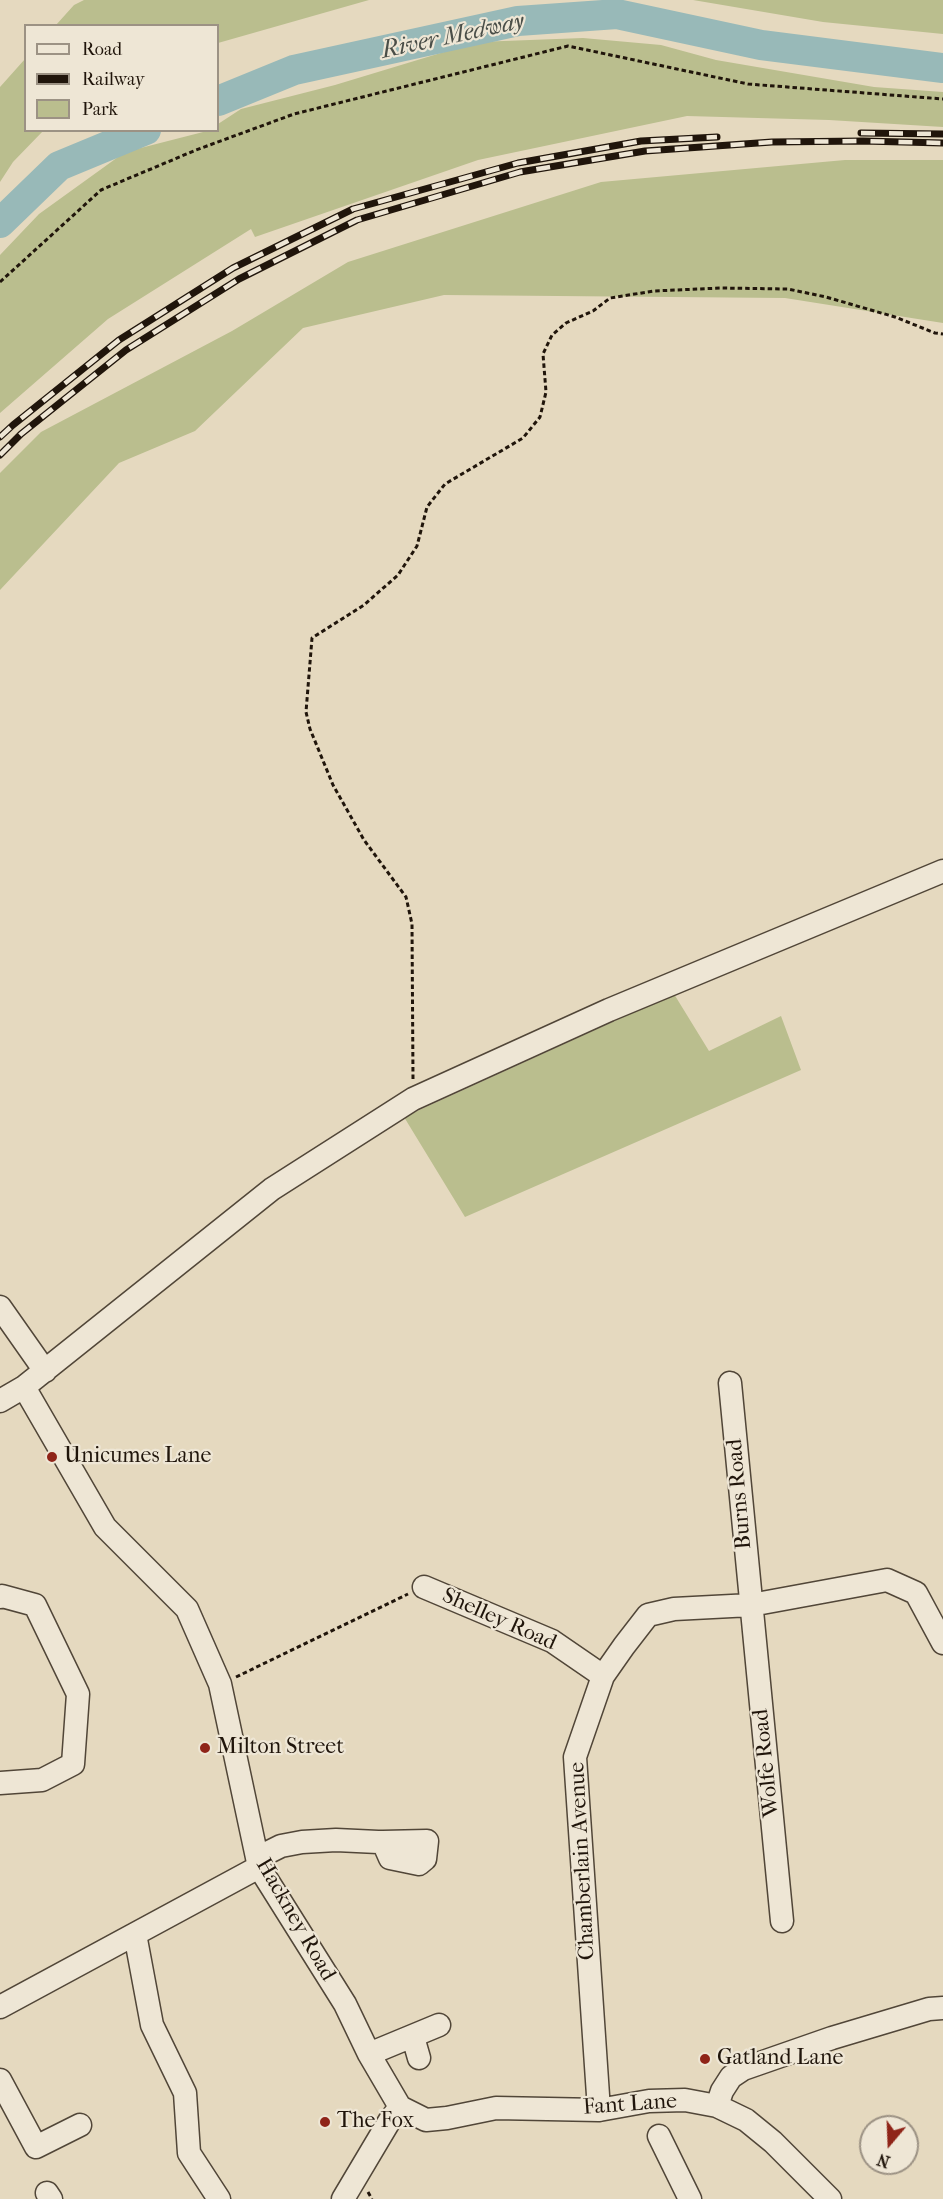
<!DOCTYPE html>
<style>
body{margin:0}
#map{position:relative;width:943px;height:2199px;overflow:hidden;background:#e5d9bf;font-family:"IM FELL French Canon",serif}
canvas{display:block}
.legend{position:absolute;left:24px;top:24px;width:195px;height:108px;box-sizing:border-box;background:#eee6d5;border:2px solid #9c9284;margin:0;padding:8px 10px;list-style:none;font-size:18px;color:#20150b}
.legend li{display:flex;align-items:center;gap:12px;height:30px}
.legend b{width:30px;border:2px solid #9c9284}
.north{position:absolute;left:859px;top:2115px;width:60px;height:60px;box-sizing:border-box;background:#eee6d5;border:2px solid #9c9284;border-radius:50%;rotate:199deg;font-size:16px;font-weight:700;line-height:24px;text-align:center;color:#20150b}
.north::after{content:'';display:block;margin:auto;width:21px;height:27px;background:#8f2418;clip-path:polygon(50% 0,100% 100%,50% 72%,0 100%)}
</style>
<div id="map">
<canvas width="943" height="2199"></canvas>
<ul class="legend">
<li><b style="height:8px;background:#eee6d5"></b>Road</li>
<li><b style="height:8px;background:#20150b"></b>Railway</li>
<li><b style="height:16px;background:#babe8e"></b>Park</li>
</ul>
<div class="north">N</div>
</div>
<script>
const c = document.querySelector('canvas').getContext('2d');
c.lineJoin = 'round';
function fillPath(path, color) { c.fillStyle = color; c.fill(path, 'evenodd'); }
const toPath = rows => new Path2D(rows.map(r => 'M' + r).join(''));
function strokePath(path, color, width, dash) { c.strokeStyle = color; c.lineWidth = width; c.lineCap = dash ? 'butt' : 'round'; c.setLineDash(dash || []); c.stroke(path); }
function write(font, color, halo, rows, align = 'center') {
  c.font = font + ' "IM FELL French Canon",serif'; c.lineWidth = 4.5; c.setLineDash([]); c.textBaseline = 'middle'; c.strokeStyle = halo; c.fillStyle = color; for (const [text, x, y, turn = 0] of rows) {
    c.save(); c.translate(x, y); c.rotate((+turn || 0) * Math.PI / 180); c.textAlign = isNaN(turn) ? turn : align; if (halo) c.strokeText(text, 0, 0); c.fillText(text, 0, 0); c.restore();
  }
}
const green = toPath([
 [84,0,369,0,218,43,218,26,56,25,74,5],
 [693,0,943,0,943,34,823,22],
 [583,38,661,45,716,60,874,87,943,92,943,127,829,120,687,116,478,160,255,237,251,229,108,319,0,413,0,255,39,214,125,152,207,131,218,130,218,124,241,109,335,85,477,42],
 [25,59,26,130,43,131,13,162,0,182,0,87],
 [845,160,943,160,943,323,785,298,444,295,303,328,195,431,119,463,0,590,0,473,41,432,232,331,348,262,601,182],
 [674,994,709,1051,781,1016,801,1070,465,1217,404,1117]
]);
const river = toPath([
 [218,101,294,70,518,21,617,14,761,45,943,68],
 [0,223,59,166,146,130]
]);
const path = toPath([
 [0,282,101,190,196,150,294,114,568,46,748,84,943,99],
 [413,1079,412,924,406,897,364,840,333,785,310,729,306,712,312,638,364,605,398,575,417,546,427,507,445,484,523,438,540,417,546,392,543,354,552,335,566,323,593,311,610,298,654,291,721,288,788,289,826,297,895,317,935,333,943,334],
 [236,1677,408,1594],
 [368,2192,372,2199]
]);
const minor = toPath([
 [0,1307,45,1371],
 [730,1383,782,1921],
 [24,1387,105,1527,187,1609,220,1684,259,1867,345,2004,369,2054,400,2107],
 [0,1401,24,1387,272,1189,413,1099,609,1010,943,871],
 [424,1587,552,1641,603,1676],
 [0,1597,2,1596,35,1605,78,1694,73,1764,42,1780,0,1783],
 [257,1858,281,1846,302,1842,336,1840,378,1842,383,1842,427,1841,425,1859,419,1864,390,1858,383,1842],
 [135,1934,152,2025,185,2093,189,2153,219,2199],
 [0,2007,259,1867],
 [413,2037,419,2058],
 [369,2054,439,2025],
 [0,2080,36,2147,80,2125],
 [717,2106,722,2091,731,2077,743,2069,832,2038,929,2009,943,2008],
 [400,2107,426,2120,447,2118,496,2108,599,2110,649,2101,685,2100,717,2106,746,2120,773,2142,830,2199],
 [599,2110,575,1757,603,1676,624,1646,648,1615,674,1609,751,1605,887,1580,916,1593,943,1643],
 [659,2136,690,2199],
 [47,2193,51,2199],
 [343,2199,390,2120,400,2107]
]);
const rail = toPath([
 [861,133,943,134],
 [0,437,13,425,119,340,233,268,353,209,518,163,641,141,717,137],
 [0,455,21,434,126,350,239,279,357,220,520,172,645,151,772,142,863,141,943,143]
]);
const markers = [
 [52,1457,6,"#8f2418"],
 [205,1748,6,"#8f2418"],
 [705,2059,6,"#8f2418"],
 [325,2122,6,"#8f2418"]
];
const poiNames = [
 ["Unicumes Lane",64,1457],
 ["Milton Street",217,1748],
 ["Gatland Lane",717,2059],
 ["The Fox",337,2122]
];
const streetNames = [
 ["Burns Road",740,1494,-95],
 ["Shelley Road",499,1620,24],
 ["Wolfe Road",767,1763,-96],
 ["Chamberlain Avenue",583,1861,-93],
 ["Hackney Road",295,1920,60],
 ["Fant Lane",630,2105,-4]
];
const waterNames = [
 ["River Medway",453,37,-12]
];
fillPath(green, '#babe8e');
strokePath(river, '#98b9b8', 30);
strokePath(minor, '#514638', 25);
strokePath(path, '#20150b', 3, [4.5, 3]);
strokePath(minor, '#eee6d5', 22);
strokePath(rail, '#20150b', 7);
strokePath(rail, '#eee6d5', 4.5, [14]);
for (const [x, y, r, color] of markers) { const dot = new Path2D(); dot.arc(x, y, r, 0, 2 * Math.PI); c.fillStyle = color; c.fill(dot); strokePath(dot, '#eee6d5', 2); }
write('22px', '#20150b', '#eee6d5', poiNames, 'left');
write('22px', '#20150b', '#eee6d5', streetNames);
write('italic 24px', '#4a4e48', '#eee6d5', waterNames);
</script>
